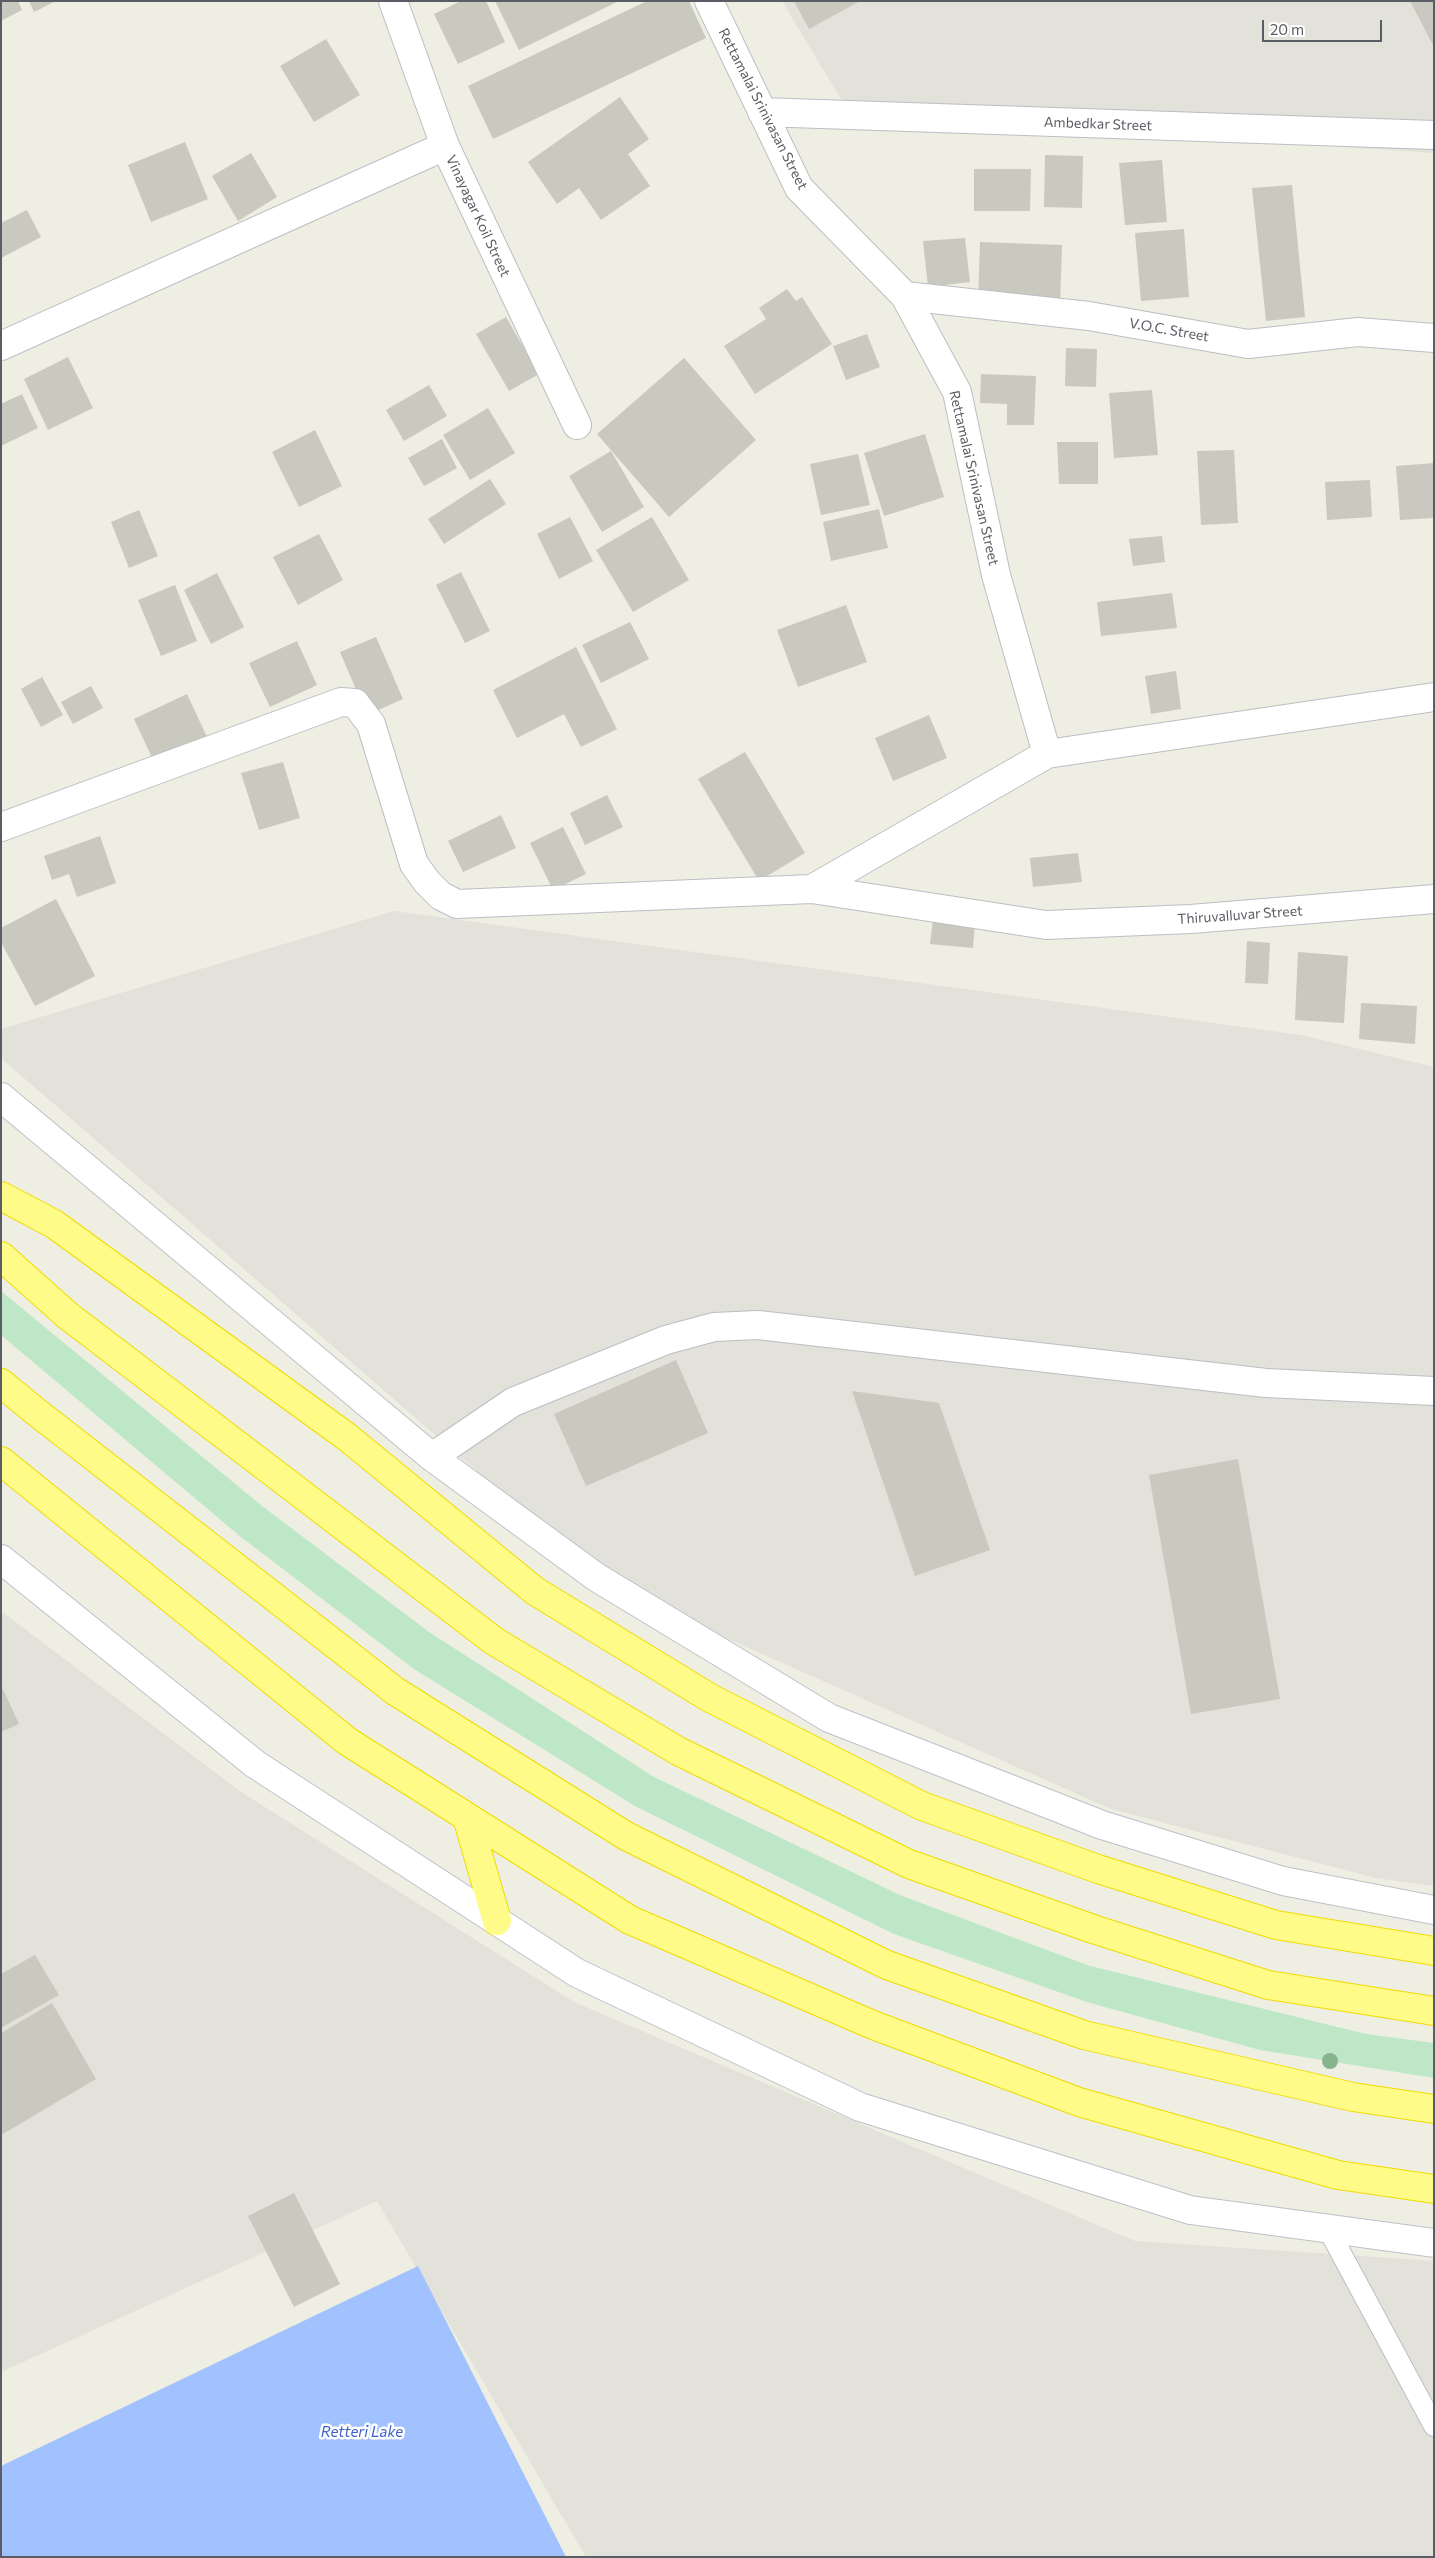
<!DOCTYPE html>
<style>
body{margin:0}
#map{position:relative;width:1435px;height:2558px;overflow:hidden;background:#eeeee2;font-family:Commissioner,sans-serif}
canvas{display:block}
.frame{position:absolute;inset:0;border:2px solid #5b5d64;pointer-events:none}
.scale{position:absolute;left:1262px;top:20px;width:120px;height:22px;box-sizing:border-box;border:2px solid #5b5d64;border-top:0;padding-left:6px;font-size:15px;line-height:18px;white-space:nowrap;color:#5b5d64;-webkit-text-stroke:4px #fff;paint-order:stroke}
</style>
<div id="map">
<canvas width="1435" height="2558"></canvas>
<div class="frame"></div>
<div class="scale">20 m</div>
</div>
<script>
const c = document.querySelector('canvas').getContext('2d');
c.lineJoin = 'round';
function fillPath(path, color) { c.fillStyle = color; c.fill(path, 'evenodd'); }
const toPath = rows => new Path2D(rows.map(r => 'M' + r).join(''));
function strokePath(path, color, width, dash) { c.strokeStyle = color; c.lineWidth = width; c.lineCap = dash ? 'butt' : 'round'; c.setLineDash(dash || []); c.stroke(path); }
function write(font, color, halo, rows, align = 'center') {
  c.font = font + ' Commissioner,sans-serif'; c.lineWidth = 5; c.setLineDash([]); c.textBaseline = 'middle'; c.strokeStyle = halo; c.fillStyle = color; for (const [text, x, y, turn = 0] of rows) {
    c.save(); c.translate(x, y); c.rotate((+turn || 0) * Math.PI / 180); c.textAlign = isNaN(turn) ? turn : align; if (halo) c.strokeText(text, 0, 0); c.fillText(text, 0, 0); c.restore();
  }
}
const industrial = toPath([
 [782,1,1434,1,1434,153,850,114],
 [394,911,1301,1035,1434,1067,1434,1886,1376,1878,1111,1809,609,1586,1,1058,1,1029],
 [1,1611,241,1792,574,2002,1135,2241,1434,2261,1434,2557,586,2557,377,2201,1,2372]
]);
const green = toPath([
 [1,1291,262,1506,429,1632,654,1777,902,1896,1090,1966,1366,2034,1434,2043,1434,2078,1260,2050,1087,2002,894,1934,635,1806,414,1669,241,1537,1,1335]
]);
const water = toPath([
 [418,2266,566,2557,1,2557,1,2466]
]);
const building = toPath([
 [1,1,18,1,22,10,1,21],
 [29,1,56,1,34,12],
 [461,1,486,1,505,42,458,64,434,14],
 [495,1,619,1,519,50],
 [647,1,689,1,706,38,493,139,468,86],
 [794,1,860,1,809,29],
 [1410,1,1434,1,1434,47],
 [326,39,360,95,314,122,280,66],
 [620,97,649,139,628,154,650,186,601,220,579,188,557,204,528,162],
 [185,142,208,199,151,222,128,165],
 [251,153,277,197,238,221,212,176],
 [1045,155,1083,156,1082,208,1044,207],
 [1162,160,1167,222,1125,225,1119,163],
 [974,169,1031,169,1030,211,974,211],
 [1292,185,1305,317,1266,321,1252,188],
 [27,210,41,237,1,258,1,223],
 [1184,229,1189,297,1141,301,1135,233],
 [965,238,970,282,928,287,923,241],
 [980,242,1062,245,1060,306,978,302],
 [787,289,796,301,802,297,832,344,755,394,724,346,766,319,759,308],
 [506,317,539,374,509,391,476,334],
 [867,334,880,367,846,380,833,346],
 [1066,348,1097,349,1096,387,1065,386],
 [68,357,93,408,48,430,24,379],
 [684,358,756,440,669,517,597,434],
 [981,374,1036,376,1034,425,1007,425,1007,404,980,403],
 [429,385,447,416,404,441,386,410],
 [1152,390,1158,455,1114,458,1109,393],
 [22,394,38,428,1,446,1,404],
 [488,408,515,453,470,480,443,435],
 [315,430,342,486,299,507,272,452],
 [925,434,944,497,884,516,864,453],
 [442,439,457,468,424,486,408,458],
 [1057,442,1098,442,1098,484,1059,484],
 [1234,450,1238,523,1201,525,1197,451],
 [611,451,644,507,602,532,569,476],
 [858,454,870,505,821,515,810,464],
 [1434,463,1434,518,1400,520,1396,466],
 [490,479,506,504,444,544,428,519],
 [1370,480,1372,517,1327,520,1325,482],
 [879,509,888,548,831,561,823,522],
 [139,510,158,556,129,568,111,522],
 [570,517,593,561,559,579,537,534],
 [652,517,689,580,633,612,596,550],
 [319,534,343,580,298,605,273,557],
 [1162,536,1165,562,1133,566,1129,539],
 [461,572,490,631,465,643,436,585],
 [217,573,244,627,211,644,184,590],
 [175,585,197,641,161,656,138,600],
 [1172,593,1177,628,1101,636,1097,602],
 [846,605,867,662,798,687,777,630],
 [630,622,649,659,601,683,582,645],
 [376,637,403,699,367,715,340,652],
 [297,641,317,685,270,707,249,663],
 [576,647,617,729,581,747,564,714,517,738,493,690],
 [1176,671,1181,709,1151,714,1145,676],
 [42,677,63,715,41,727,21,689],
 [91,686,103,708,73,724,61,702],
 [187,694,207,737,154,762,134,719],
 [929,715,947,758,893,781,875,738],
 [745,752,805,853,759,881,698,779],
 [283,762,300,818,259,830,241,773],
 [607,795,623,827,585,845,570,813],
 [501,815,516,848,463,872,448,841],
 [563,827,586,874,553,890,530,843],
 [100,836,116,883,77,897,69,874,52,880,44,856],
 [1078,853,1082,882,1033,887,1030,858],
 [56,899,95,976,35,1006,1,942,1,928],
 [933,919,975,922,973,948,930,944],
 [1247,941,1270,943,1268,984,1245,983],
 [1298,952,1348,956,1344,1023,1295,1020],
 [1361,1003,1417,1006,1415,1044,1359,1039],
 [676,1360,708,1433,586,1486,554,1414],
 [852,1391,939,1403,990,1550,915,1576],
 [1238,1459,1280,1699,1191,1714,1149,1475],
 [1,1685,19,1724,1,1732],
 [35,1955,59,1995,1,2028,1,1974],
 [52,2003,96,2079,1,2135,1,2033],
 [294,2193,340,2284,294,2307,248,2216]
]);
const lane = toPath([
 [1328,2229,1434,2426]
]);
const street = toPath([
 [393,1,445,146,577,425],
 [709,1,799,188,905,296,957,392,996,575,1047,754],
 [762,112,1434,135],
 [905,296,1089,316,1248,344,1358,332,1434,338],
 [1,346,445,146],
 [1,827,341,702,355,703,371,724,414,864,427,882,441,896,457,904,812,889,1046,925,1191,919,1434,899],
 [812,889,1047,754,1434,697],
 [432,1457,513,1402,666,1340,714,1327,758,1325,1266,1383,1434,1391]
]);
const secondary = toPath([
 [1,1097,432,1457,596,1577,829,1718,1102,1825,1283,1881,1434,1910],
 [1,1559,255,1764,577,1973,860,2107,1190,2210,1434,2243]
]);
const highway = toPath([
 [1,1196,54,1224,347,1437,535,1591,710,1698,922,1806,1098,1869,1276,1925,1434,1951],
 [1,1256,67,1315,494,1641,678,1751,909,1864,1093,1929,1268,1985,1434,2011],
 [1,1383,35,1411,395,1691,626,1836,887,1965,1084,2035,1353,2097,1434,2109],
 [1,1461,347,1741,630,1920,873,2025,1079,2102,1338,2175,1434,2189],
 [467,1817,497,1921]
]);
const trees = [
 [1330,2061]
];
const streetNames = [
 ["Rettamalai Srinivasan Street",763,109,63],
 ["Ambedkar Street",1098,124,2],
 ["Vinayagar Koil Street",478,216,65],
 ["V.O.C. Street",1169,330,10],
 ["Rettamalai Srinivasan Street",974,478,77],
 ["Thiruvalluvar Street",1240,915,-4]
];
const waterNames = [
 ["Retteri Lake",362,2432]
];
fillPath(industrial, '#e2e1da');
fillPath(green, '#bde7c7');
fillPath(water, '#a1c1ff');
fillPath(building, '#c9c9bf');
strokePath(lane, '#bdbec4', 22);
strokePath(street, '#bdbec4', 30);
strokePath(secondary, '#bfc0c9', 30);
strokePath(highway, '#f0db00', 30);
strokePath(lane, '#fff', 20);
strokePath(street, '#fff', 28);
strokePath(secondary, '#fff', 28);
strokePath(highway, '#fffb88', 28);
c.fillStyle = '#86b58d';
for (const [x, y] of trees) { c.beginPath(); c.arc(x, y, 8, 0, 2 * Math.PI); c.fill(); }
write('14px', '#5b5d64', '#fff', streetNames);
write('italic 15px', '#3e62c9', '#fff', waterNames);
</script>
